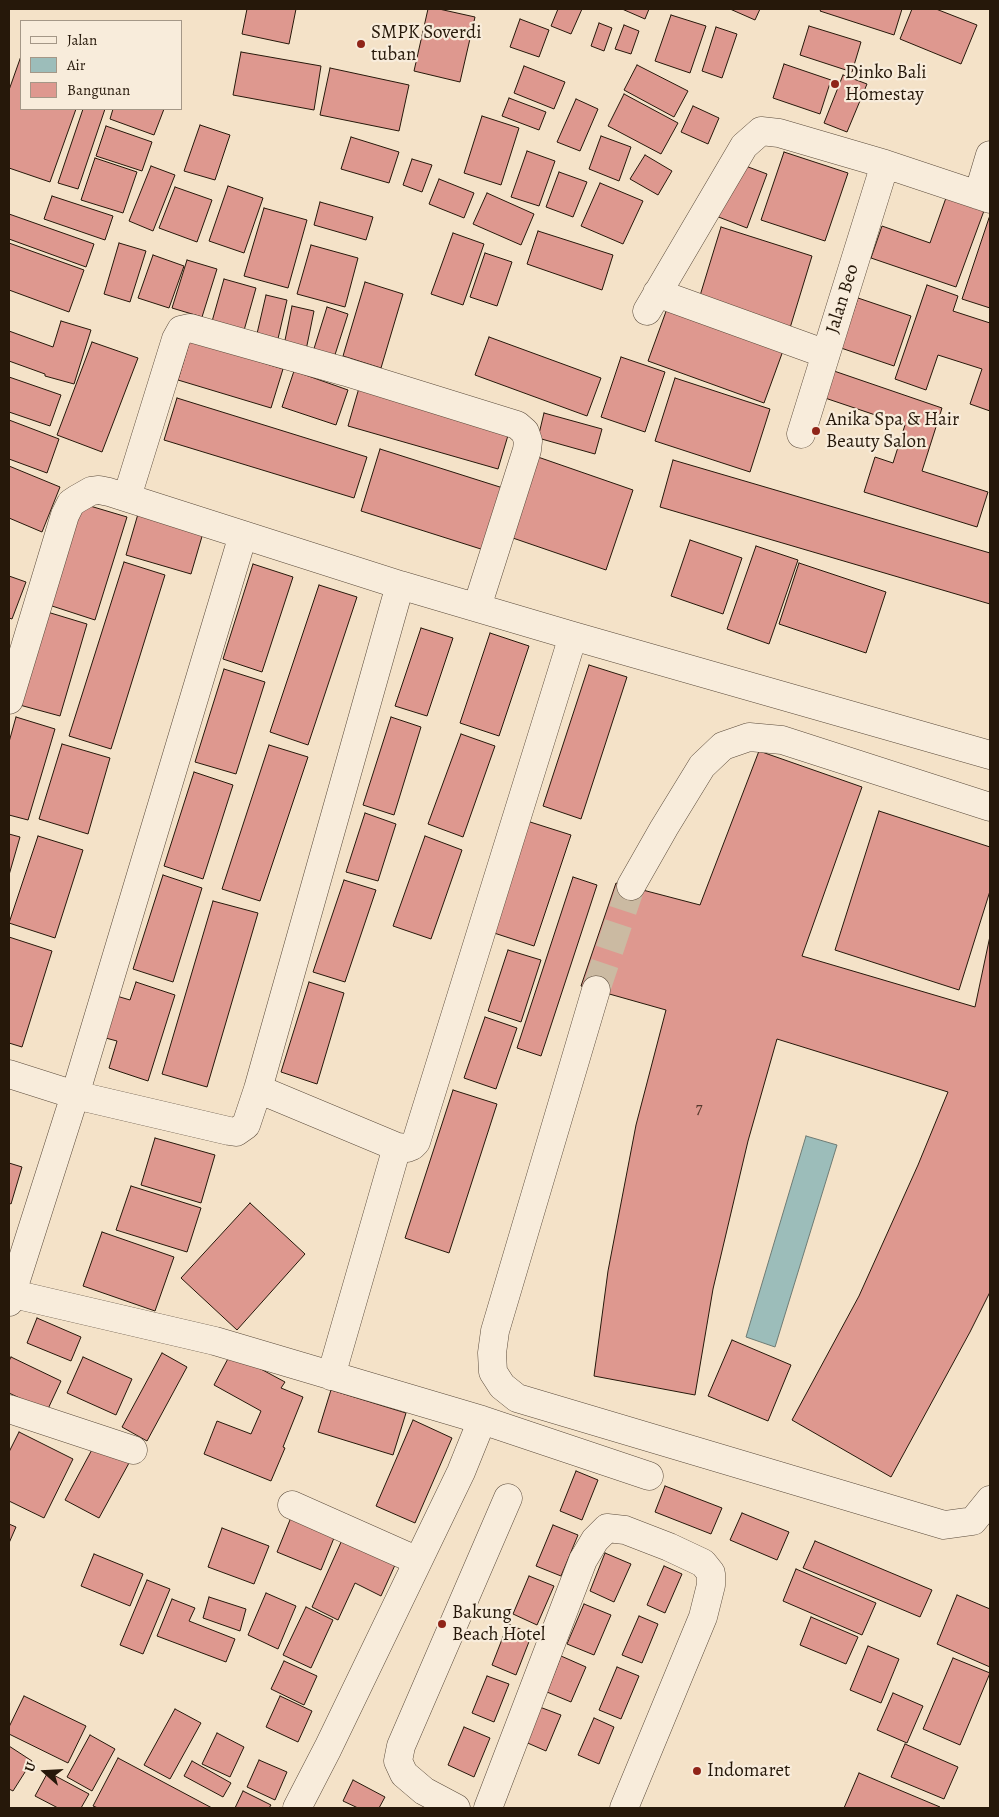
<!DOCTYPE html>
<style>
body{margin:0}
#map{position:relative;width:999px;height:1817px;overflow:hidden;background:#f4e2c8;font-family:Alegreya,serif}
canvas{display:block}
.frame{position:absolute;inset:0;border:10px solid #26180a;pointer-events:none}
.legend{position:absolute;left:20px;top:20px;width:162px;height:90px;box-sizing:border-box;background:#f8ecdb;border:1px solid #a49787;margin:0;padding:6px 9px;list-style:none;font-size:15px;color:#26180a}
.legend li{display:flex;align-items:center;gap:10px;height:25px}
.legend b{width:25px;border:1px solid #a49787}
.north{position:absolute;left:20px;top:1747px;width:50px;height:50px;-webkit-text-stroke:4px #f8ecdb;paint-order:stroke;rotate:289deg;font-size:14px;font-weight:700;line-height:20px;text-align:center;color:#26180a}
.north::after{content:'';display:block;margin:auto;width:18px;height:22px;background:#26180a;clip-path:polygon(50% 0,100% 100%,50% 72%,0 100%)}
</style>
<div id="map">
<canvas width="999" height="1817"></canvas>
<div class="frame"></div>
<ul class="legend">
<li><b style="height:6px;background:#f8ecdb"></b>Jalan</li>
<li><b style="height:14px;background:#9cbdba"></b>Air</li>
<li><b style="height:14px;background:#de988f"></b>Bangunan</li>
</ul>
<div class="north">U</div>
</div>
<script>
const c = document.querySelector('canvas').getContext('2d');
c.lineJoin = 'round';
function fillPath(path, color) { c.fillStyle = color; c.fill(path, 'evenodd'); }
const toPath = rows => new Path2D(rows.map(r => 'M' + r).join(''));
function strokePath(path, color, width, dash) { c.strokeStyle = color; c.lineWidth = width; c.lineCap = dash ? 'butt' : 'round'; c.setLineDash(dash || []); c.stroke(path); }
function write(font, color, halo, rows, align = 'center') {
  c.font = font + ' Alegreya,serif'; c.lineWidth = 4.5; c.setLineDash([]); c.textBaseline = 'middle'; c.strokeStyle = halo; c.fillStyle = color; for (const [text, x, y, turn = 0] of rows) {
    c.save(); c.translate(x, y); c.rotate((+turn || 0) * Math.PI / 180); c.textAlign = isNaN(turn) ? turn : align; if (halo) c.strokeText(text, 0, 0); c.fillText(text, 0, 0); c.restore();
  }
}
const water = toPath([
 [806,1136,837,1145,775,1347,746,1337,806,1136]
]);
const building = toPath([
 [247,9,296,9,289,44,242,34,247,9],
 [428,9,439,9,475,17,460,82,414,71,428,9],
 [558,9,582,9,571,34,551,26,558,9],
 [622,9,649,9,645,19,622,9],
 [730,9,760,9,755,20,730,9],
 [821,9,902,9,894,35,820,11,821,9],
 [912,9,936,9,977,25,961,64,900,39,912,9],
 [671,15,706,26,690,73,655,61,671,15],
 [520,19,549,30,539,57,510,47,520,19],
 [599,23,612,28,604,51,591,46,599,23],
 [624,25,639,31,631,54,615,49,624,25],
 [809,26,861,42,852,72,800,55,809,26],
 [716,27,737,34,722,78,702,71,716,27],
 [241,52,321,66,314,110,233,95,241,52],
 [20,59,21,60,21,109,76,109,50,182,9,168,9,90,20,59],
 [784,64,831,80,820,114,773,98,784,64],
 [637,65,688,91,674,117,624,90,637,65],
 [524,66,565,82,554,109,514,93,524,66],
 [330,68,409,85,399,131,320,115,330,68],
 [843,75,867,84,847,132,824,123,843,75],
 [624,94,678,123,661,154,608,126,624,94],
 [509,98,546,112,539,130,502,116,509,98],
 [576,99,598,109,580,151,557,142,576,99],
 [693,106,719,118,708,144,681,132,693,106],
 [83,109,105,109,78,189,58,183,83,109],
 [113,109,164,109,154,135,110,119,113,109],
 [482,116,519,128,501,185,464,173,482,116],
 [200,125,230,135,215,180,184,171,200,125],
 [106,126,152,142,142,171,96,156,106,126],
 [601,136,631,147,619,181,589,169,601,136],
 [351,137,399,152,389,183,341,169,351,137],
 [527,151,555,161,539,206,511,197,527,151],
 [784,152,848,173,825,241,761,220,784,152],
 [645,155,672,171,658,195,630,179,645,155],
 [95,158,137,172,123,213,81,200,95,158],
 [412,159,432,165,422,192,403,185,412,159],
 [735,162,767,174,747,228,716,216,735,162],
 [151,166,175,175,153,231,129,221,151,166],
 [559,172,587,182,573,217,546,207,559,172],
 [439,179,474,193,464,218,429,204,439,179],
 [600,183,643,201,623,244,581,226,600,183],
 [228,186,263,198,244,253,209,241,228,186],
 [175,187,212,200,197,242,159,228,175,187],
 [487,193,534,214,521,245,473,224,487,193],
 [947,195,985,208,956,287,871,258,882,226,930,243,947,195],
 [52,196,113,216,105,240,44,219,52,196],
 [320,202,373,217,366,240,314,225,320,202],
 [264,208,307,220,288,288,244,276,264,208],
 [9,214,94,244,86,267,9,239,9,214],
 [989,218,990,218,990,308,962,299,989,218],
 [721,227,812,256,790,328,699,299,721,227],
 [538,231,613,255,602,290,527,264,538,231],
 [453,233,484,244,463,305,431,294,453,233],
 [9,243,84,270,69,312,9,290,9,243],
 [119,243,146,251,130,302,104,294,119,243],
 [311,245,358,258,345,307,297,294,311,245],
 [485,253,512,262,497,306,470,297,485,253],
 [153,255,184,266,169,308,138,298,153,255],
 [187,260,217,269,202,317,172,308,187,260],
 [224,279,256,288,243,334,211,325,224,279],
 [365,282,403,294,381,368,343,356,365,282],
 [927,285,958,296,953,311,990,323,990,411,970,404,982,369,938,355,926,390,895,379,927,285],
 [266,295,287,300,277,343,256,338,266,295],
 [858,298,911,316,894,366,841,348,858,298],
 [292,306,314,311,305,355,283,350,292,306],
 [668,306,784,348,764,403,648,361,668,306],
 [327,307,348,314,333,361,312,355,327,307],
 [61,321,91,330,74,384,45,376,45,374,9,361,9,331,53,347,61,321],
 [489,337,601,378,587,416,475,375,489,337],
 [190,340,283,369,271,408,178,380,190,340],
 [92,342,138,358,102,452,57,435,92,342],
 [621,357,665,372,645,432,601,417,621,357],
 [294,371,348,390,336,425,282,407,294,371],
 [834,371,942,408,922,471,988,492,977,527,864,492,875,457,893,463,905,425,825,398,834,371],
 [9,377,61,395,50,426,9,412,9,377],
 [675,378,770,409,750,472,655,441,675,378],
 [359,388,509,432,498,469,348,426,359,388],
 [177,398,367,457,354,498,164,440,177,398],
 [544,413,602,429,595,454,538,438,544,413],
 [9,420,59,439,47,473,9,459,9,420],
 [380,449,503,488,484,550,361,511,380,449],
 [535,456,633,490,606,570,507,536,535,456],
 [673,460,990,553,990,604,660,507,673,460],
 [9,466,60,487,42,532,9,518,9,466],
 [80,503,127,517,95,620,49,605,80,503],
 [138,514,203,533,191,574,126,555,138,514],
 [690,540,742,558,723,614,671,596,690,540],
 [756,546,798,560,769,644,727,629,756,546],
 [124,562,165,575,111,749,69,736,124,562],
 [799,563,886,592,866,653,779,624,799,563],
 [253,564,293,577,262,672,223,659,253,564],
 [9,576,26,582,12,619,9,618,9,576],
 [319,585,357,597,308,745,270,732,319,585],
 [44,611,87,624,60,716,16,704,44,611],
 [421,628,453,638,427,716,395,706,421,628],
 [490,633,529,646,499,736,460,723,490,633],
 [589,665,627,677,581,819,543,806,589,665],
 [224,669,265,682,236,774,195,762,224,669],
 [16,717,55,729,28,820,9,815,9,742,16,717],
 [391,717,421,727,394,815,363,805,391,717],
 [461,734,495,746,463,837,428,824,461,734],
 [62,744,110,758,88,834,39,819,62,744],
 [269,745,308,757,260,901,222,889,269,745],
 [759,751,862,787,802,956,975,1007,990,936,990,1292,970,1332,891,1477,792,1420,859,1296,918,1165,948,1092,777,1039,748,1141,713,1289,695,1395,594,1376,608,1271,636,1125,666,1010,581,986,616,883,700,905,759,751],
 [194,772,233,785,203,879,164,866,194,772],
 [879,811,990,847,990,891,959,990,835,950,879,811],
 [365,813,396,824,378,881,346,872,365,813],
 [527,821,571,835,534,946,491,932,527,821],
 [9,834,20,837,9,875,9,834],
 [38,836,83,850,55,938,9,923,38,836],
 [425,836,462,850,431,939,393,926,425,836],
 [163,875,202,888,173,982,133,969,163,875],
 [573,877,597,885,541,1056,517,1048,573,877],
 [344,880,376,890,345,982,313,972,344,880],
 [213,901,258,913,207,1087,162,1074,213,901],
 [9,937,52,951,22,1047,9,1043,9,937],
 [508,950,541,960,521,1022,488,1011,508,950],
 [136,982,175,995,148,1081,109,1068,117,1041,98,1036,110,994,130,1000,136,982],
 [309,982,344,993,317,1084,281,1072,309,982],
 [485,1017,517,1028,496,1089,464,1078,485,1017],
 [453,1090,497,1104,449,1253,405,1238,453,1090],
 [155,1138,215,1155,201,1203,141,1185,155,1138],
 [9,1163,22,1167,11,1204,9,1203,9,1163],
 [131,1186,201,1208,187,1252,116,1230,131,1186],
 [250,1203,305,1254,237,1330,181,1278,250,1203],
 [102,1232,174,1257,155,1311,83,1286,102,1232],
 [37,1318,81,1337,71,1361,27,1343,37,1318],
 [732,1340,791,1365,768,1421,708,1396,732,1340],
 [162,1353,187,1367,147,1441,122,1427,162,1353],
 [231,1353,285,1382,281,1388,303,1397,283,1447,285,1448,271,1481,204,1454,217,1421,251,1434,261,1411,214,1385,231,1353],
 [11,1357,61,1381,47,1411,9,1393,9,1361,11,1357],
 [83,1357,132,1379,116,1415,67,1393,83,1357],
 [331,1390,406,1413,393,1455,318,1432,331,1390],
 [413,1420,452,1438,415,1523,376,1506,413,1420],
 [19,1432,73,1459,44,1518,9,1501,9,1452,19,1432],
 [95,1444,129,1463,99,1518,65,1500,95,1444],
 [576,1471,598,1480,582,1520,560,1511,576,1471],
 [665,1486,722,1508,711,1534,655,1512,665,1486],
 [742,1513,789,1532,777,1560,730,1540,742,1513],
 [292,1515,336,1533,321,1570,277,1552,292,1515],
 [9,1524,16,1527,9,1543,9,1524],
 [553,1525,578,1535,561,1576,536,1566,553,1525],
 [222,1528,269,1546,254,1584,208,1567,222,1528],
 [342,1540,395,1565,381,1596,355,1583,338,1620,312,1607,342,1540],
 [815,1541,932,1590,920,1617,803,1568,815,1541],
 [605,1553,631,1564,614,1602,590,1591,605,1553],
 [94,1554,143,1574,130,1606,81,1586,94,1554],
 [664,1566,682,1574,665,1613,647,1605,664,1566],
 [796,1569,876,1603,862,1635,783,1601,796,1569],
 [529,1576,554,1586,537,1625,513,1614,529,1576],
 [147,1580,170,1589,143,1654,120,1645,147,1580],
 [266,1593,296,1606,278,1649,248,1635,266,1593],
 [957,1595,990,1609,990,1667,937,1644,957,1595],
 [209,1597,246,1609,240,1631,203,1618,209,1597],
 [172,1599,195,1608,189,1621,235,1639,226,1662,157,1636,172,1599],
 [584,1604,611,1615,594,1655,567,1644,584,1604],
 [306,1607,333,1620,311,1668,283,1655,306,1607],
 [639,1616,658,1624,642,1663,622,1655,639,1616],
 [811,1617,858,1637,846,1664,800,1645,811,1617],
 [508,1624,532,1634,516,1675,492,1665,508,1624],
 [868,1646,899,1659,881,1703,850,1690,868,1646],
 [561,1656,586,1667,571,1702,547,1692,561,1656],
 [953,1658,990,1673,960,1745,923,1729,953,1658],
 [284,1661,317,1676,304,1705,271,1689,284,1661],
 [617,1667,639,1676,621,1719,599,1710,617,1667],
 [487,1676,509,1684,494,1722,472,1713,487,1676],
 [893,1693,923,1706,907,1743,877,1730,893,1693],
 [24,1696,86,1726,68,1763,9,1734,9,1727,24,1696],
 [280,1696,312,1711,298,1742,266,1727,280,1696],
 [537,1706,561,1715,546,1751,523,1741,537,1706],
 [175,1709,201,1723,170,1779,144,1765,175,1709],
 [594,1718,614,1727,599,1764,578,1755,594,1718],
 [464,1727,490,1738,474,1777,448,1765,464,1727],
 [217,1733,244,1747,230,1777,202,1764,217,1733],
 [90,1735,115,1749,92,1791,67,1777,90,1735],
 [905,1744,958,1767,944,1799,891,1777,905,1744],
 [9,1746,32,1761,13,1791,9,1789,9,1746],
 [118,1758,212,1808,98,1808,93,1806,118,1758],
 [259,1760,287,1772,275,1800,247,1787,259,1760],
 [192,1761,231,1783,223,1797,184,1776,192,1761],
 [48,1772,89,1794,81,1808,58,1808,35,1796,48,1772],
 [859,1773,940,1807,940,1808,844,1808,859,1773],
 [353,1780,385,1797,379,1808,358,1808,343,1801,353,1780],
 [243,1791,271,1805,269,1808,235,1808,243,1791]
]);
const minorTunnel = toPath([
 [596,990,631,886]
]);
const minor = toPath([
 [978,195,990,155],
 [657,293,826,354],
 [647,311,744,146,761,131,779,133,885,164,990,199],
 [801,434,885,164],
 [127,497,176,339,181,330,190,328,346,372,517,425,525,432,528,441,527,450,477,607],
 [9,700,65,515,71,503,77,499,91,491,99,490,109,492,400,585,573,636,990,755],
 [631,886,664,828,702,766,723,746,749,737,782,740,990,807],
 [596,990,495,1331,492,1353,493,1372,502,1386,517,1398,944,1525,973,1521,990,1500],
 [9,1074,75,1095,229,1131,236,1132,246,1125,258,1089,400,585],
 [258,1089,397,1147,407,1148,412,1146,416,1142,573,636],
 [9,1293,215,1341,482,1420,649,1476],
 [9,1302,75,1095,243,535],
 [331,1376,397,1147],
 [9,1409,133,1450],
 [292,1505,418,1561],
 [297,1808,328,1748,461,1472,482,1420],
 [456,1808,424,1791,404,1774,398,1761,401,1746,508,1498],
 [488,1808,583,1560,595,1540,607,1528,625,1530,669,1547,703,1563,711,1573,711,1585,703,1617,624,1808]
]);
const markers = [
 [361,44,5,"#8f2418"],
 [835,84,5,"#8f2418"],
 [816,431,5,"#8f2418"],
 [442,1624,5,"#8f2418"],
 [697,1771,5,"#8f2418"]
];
const numberNames = [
 ["7",699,1109]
];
const poiNames = [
 ["SMPK Soverdi",371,33],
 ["tuban",371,55],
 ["Dinko Bali",845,73],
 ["Homestay",845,95],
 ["Anika Spa & Hair",826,420],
 ["Beauty Salon",826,442],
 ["Bakung",452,1613],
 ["Beach Hotel",452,1635],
 ["Indomaret",707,1771]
];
const streetNames = [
 ["Jalan Beo",843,299,-73]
];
fillPath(water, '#9cbdba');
strokePath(water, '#6d7b74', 1);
fillPath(building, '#de988f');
strokePath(building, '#26180a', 1);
strokePath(minorTunnel, '#cbbaa2', 28, [28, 14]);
strokePath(minor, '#5a4a3a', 29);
strokePath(minor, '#f8ecdb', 28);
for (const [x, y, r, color] of markers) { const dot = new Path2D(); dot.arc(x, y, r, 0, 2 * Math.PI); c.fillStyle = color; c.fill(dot); strokePath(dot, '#f8ecdb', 2); }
write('16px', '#54382b', null, numberNames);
write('19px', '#26180a', '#f8ecdb', poiNames, 'left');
write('19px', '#26180a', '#f8ecdb', streetNames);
</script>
